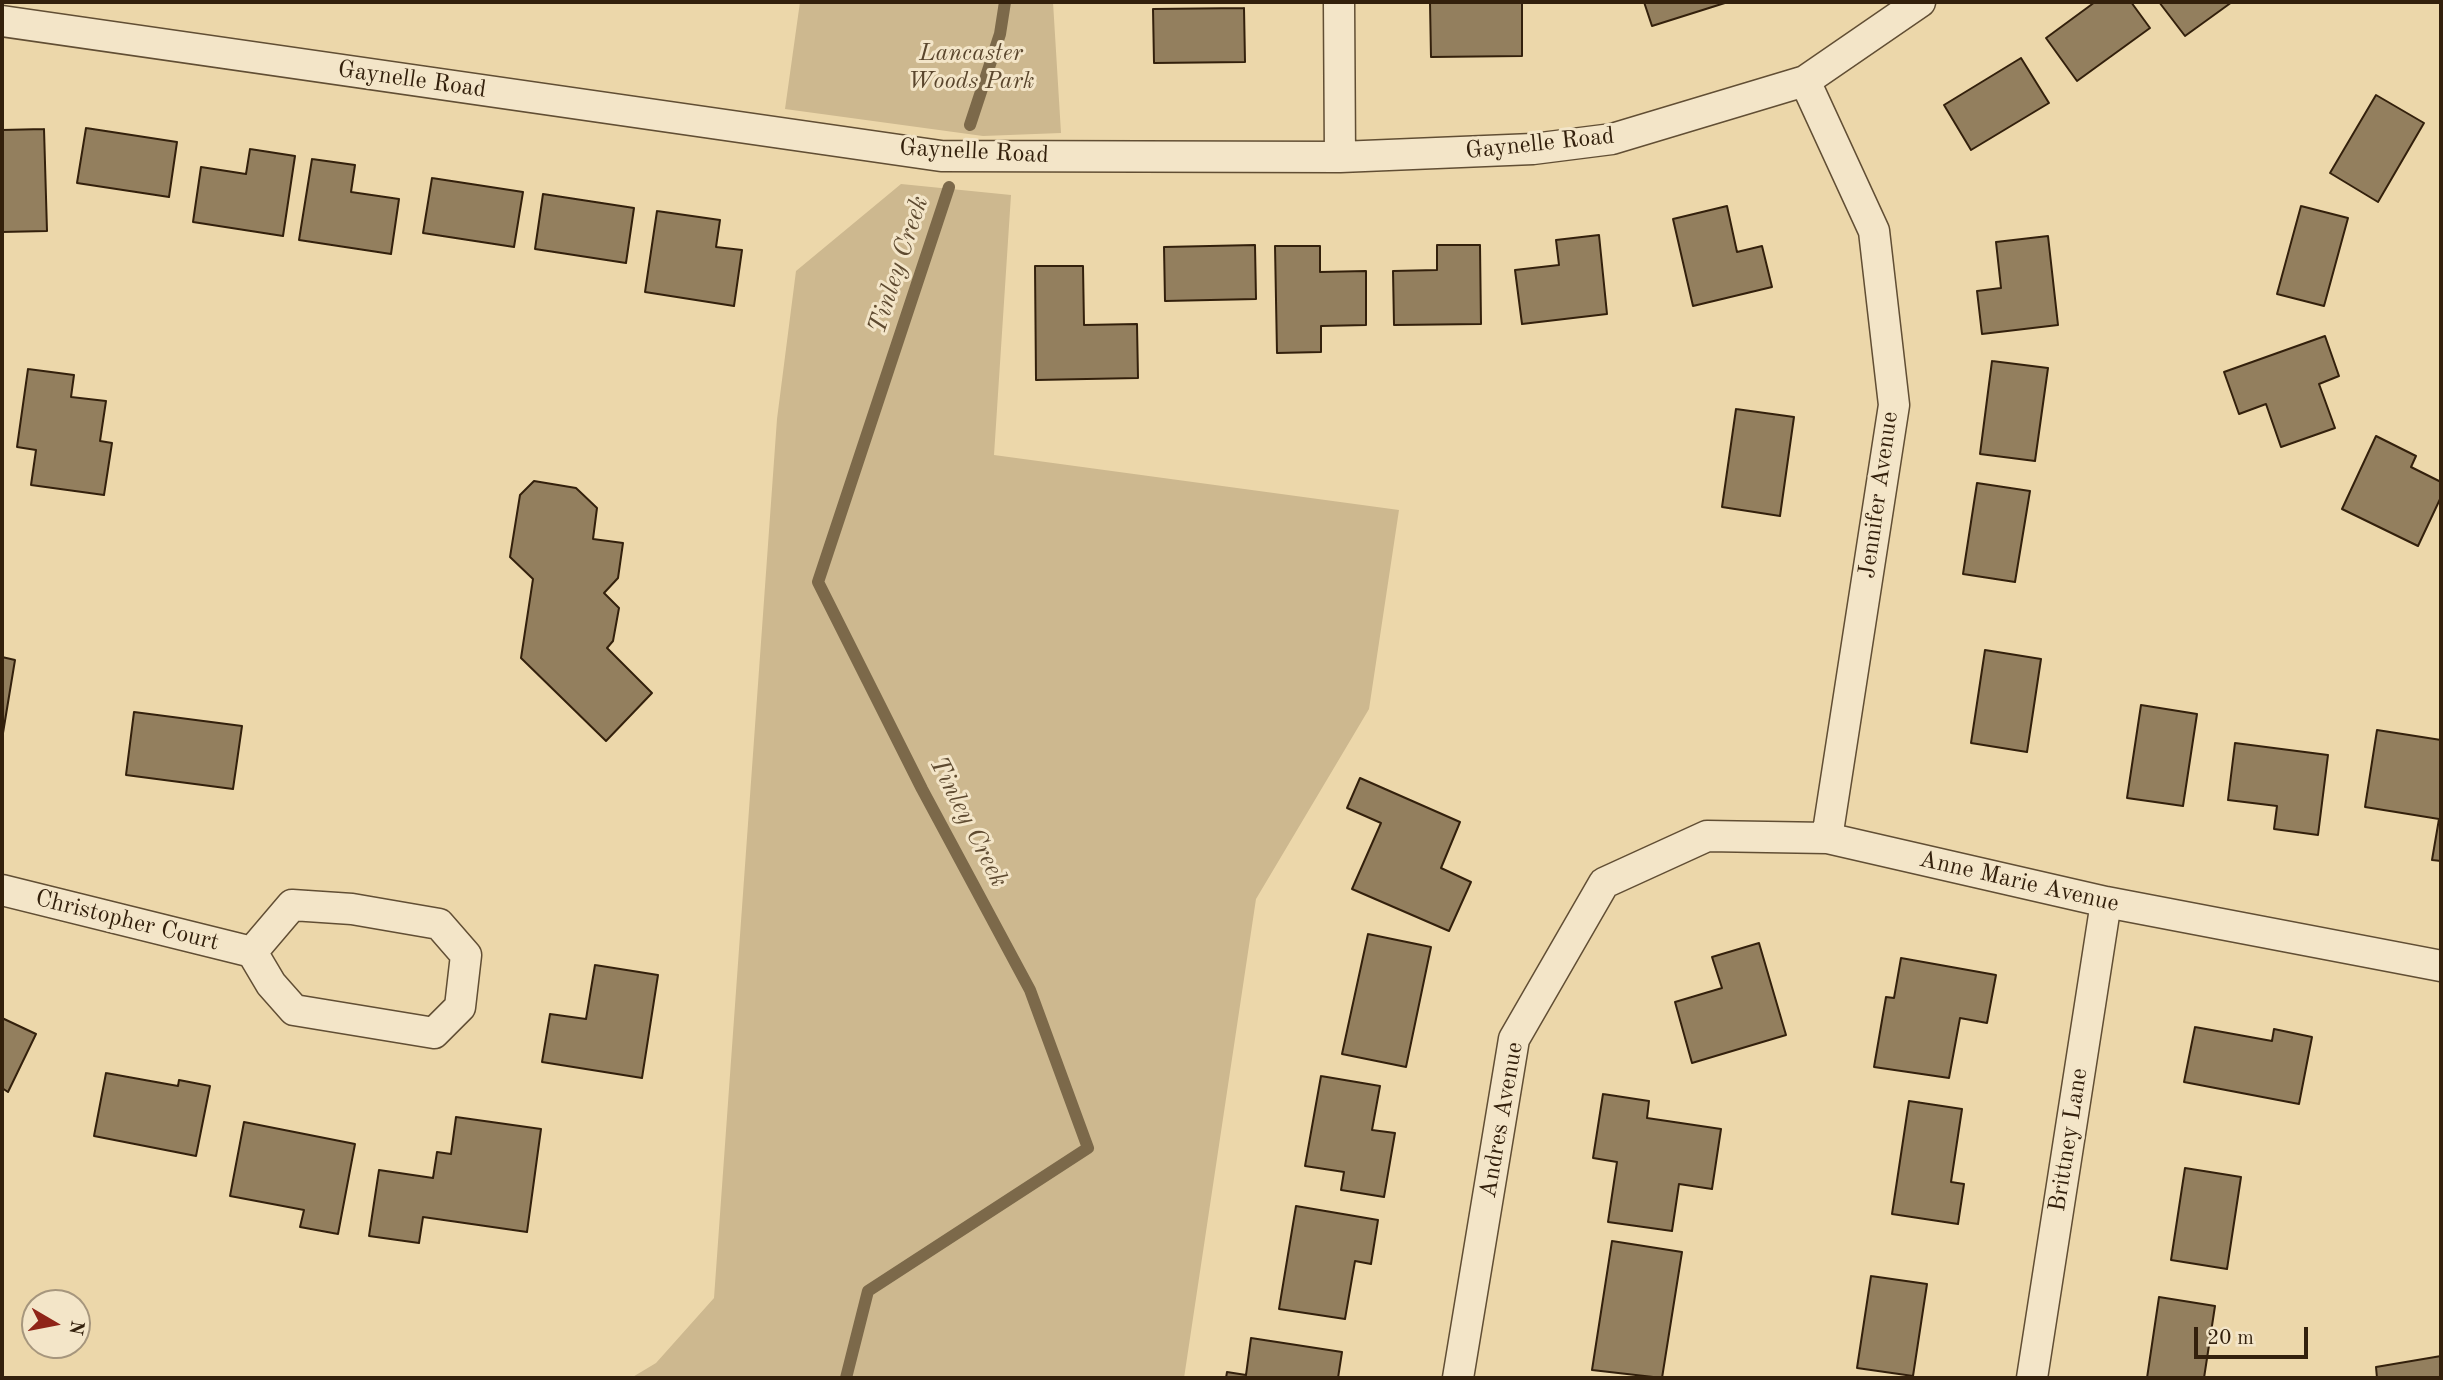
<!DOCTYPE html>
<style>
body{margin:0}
#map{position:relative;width:2443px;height:1380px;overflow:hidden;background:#ecd7aa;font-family:"Old Standard TT",serif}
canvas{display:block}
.frame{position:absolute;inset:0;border:4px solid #33200c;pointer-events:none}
.north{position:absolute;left:21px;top:1289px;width:70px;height:70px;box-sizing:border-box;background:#f3e5c8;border:2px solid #a6967d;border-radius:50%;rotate:100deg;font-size:19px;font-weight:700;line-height:28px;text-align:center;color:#33200c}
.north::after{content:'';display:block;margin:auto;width:24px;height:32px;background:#8f2418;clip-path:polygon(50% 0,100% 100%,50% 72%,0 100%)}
.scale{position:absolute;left:2194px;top:1327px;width:114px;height:32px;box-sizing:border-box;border:4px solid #33200c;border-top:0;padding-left:9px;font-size:21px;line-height:24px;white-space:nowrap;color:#33200c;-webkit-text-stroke:5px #f3e5c8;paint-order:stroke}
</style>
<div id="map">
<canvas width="2443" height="1380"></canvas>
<div class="frame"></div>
<div class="north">N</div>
<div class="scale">20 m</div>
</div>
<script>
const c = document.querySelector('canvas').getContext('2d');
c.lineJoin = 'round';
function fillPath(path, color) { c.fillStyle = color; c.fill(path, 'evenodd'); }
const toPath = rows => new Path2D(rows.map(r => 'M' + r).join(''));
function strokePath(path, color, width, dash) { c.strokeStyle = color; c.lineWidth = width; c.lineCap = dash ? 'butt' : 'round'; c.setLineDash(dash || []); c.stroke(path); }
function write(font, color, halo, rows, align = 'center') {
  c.font = font + ' "Old Standard TT",serif'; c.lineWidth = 6; c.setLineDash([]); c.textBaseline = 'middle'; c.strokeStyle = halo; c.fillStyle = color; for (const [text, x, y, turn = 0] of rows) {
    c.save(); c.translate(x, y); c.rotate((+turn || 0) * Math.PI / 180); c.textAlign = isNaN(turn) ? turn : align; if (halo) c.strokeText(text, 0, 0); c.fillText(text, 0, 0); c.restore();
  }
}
const green = toPath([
 [800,2,1053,2,1061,133,983,136,785,109],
 [901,184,1011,195,994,455,1399,510,1369,709,1256,899,1184,1378,631,1378,656,1363,714,1298,777,419,796,271]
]);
const stream = toPath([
 [970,125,1000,34,1005,2],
 [846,1378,868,1291,1088,1148,1030,990,922,789,818,582,949,187]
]);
const building = toPath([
 [1522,2,1522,56,1431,57,1430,3,1522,2],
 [1644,2,1728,2,1652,26,1644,2],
 [2095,2,2131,2,2150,28,2077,81,2046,38,2095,2],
 [2159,2,2232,2,2185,36,2159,2],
 [1244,8,1245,62,1154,63,1153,9,1244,8],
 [2021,58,2049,103,1971,150,1944,105,2021,58],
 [2376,95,2424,123,2378,202,2330,173,2376,95],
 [86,128,177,142,169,197,77,183,86,128],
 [44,129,47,231,2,232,2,130,44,129],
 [250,149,295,156,283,236,193,222,201,167,246,174,250,149],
 [312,159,355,165,351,192,399,199,391,254,299,240,312,159],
 [432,178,523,192,514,247,423,233,432,178],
 [543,194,634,208,626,263,535,249,543,194],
 [1727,206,1737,252,1762,246,1772,287,1693,306,1673,219,1727,206],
 [2301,206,2348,218,2324,306,2277,294,2301,206],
 [657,211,720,220,716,247,742,250,734,306,645,292,657,211],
 [1599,235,1607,314,1522,324,1515,270,1559,265,1556,240,1599,235],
 [2048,236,2058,325,1982,334,1977,291,2001,288,1996,242,2048,236],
 [1255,245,1256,299,1165,301,1164,247,1255,245],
 [1437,245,1480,245,1481,324,1394,325,1393,271,1437,270,1437,245],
 [1275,246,1320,246,1320,272,1366,271,1366,325,1321,326,1321,352,1277,353,1275,246],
 [1035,266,1083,266,1084,325,1137,324,1138,378,1036,380,1035,266],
 [2325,336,2339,376,2319,384,2335,428,2281,447,2266,404,2239,414,2224,372,2325,336],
 [1992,361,2048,368,2035,461,1980,454,1992,361],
 [28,369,74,375,71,397,106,401,100,441,112,443,104,495,31,485,36,450,17,447,28,369],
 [1736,409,1794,417,1780,516,1722,507,1736,409],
 [2376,436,2416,456,2411,467,2441,482,2441,497,2418,546,2342,509,2376,436],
 [534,481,576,488,597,508,593,539,623,543,618,578,604,593,619,608,613,641,607,648,652,693,606,741,521,658,533,579,510,557,520,495,534,481],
 [1977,483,2030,491,2015,582,1963,574,1977,483],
 [1985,650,2041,659,2027,752,1971,743,1985,650],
 [2,657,15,660,2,739,2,657],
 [2141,705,2197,714,2183,806,2127,798,2141,705],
 [134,712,242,726,233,789,126,775,134,712],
 [2377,730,2441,740,2441,861,2432,860,2439,819,2365,807,2377,730],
 [2235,743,2328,755,2318,835,2274,829,2277,806,2228,800,2235,743],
 [1360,778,1460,822,1441,868,1471,882,1449,931,1352,889,1381,823,1347,808,1360,778],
 [1368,934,1431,947,1406,1067,1342,1054,1368,934],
 [1759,943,1786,1035,1692,1063,1675,1002,1722,988,1712,957,1759,943],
 [1901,958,1996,975,1987,1023,1960,1018,1949,1078,1874,1067,1886,997,1894,998,1901,958],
 [595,965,658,975,642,1078,542,1062,550,1014,586,1019,595,965],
 [2,1018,36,1034,8,1092,2,1088,2,1018],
 [2195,1027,2272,1041,2274,1029,2312,1037,2299,1104,2184,1082,2195,1027],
 [106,1073,178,1086,179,1080,210,1086,196,1156,94,1136,106,1073],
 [1321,1076,1380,1086,1372,1130,1395,1133,1384,1197,1341,1190,1344,1172,1305,1166,1321,1076],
 [1603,1094,1649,1101,1647,1118,1721,1129,1712,1189,1679,1184,1672,1231,1608,1222,1617,1162,1593,1158,1603,1094],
 [1909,1101,1962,1109,1951,1182,1964,1184,1958,1224,1892,1214,1909,1101],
 [456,1117,541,1129,527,1232,423,1217,419,1243,369,1236,379,1170,433,1178,437,1152,451,1154,456,1117],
 [244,1122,355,1144,338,1234,300,1227,304,1210,230,1196,244,1122],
 [2185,1168,2241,1177,2227,1269,2171,1260,2185,1168],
 [1296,1206,1378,1220,1371,1264,1355,1261,1345,1319,1279,1309,1296,1206],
 [1612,1241,1682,1252,1662,1378,1592,1370,1612,1241],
 [1871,1276,1927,1284,1913,1376,1857,1368,1871,1276],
 [2159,1297,2215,1306,2204,1378,2147,1378,2159,1297],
 [1251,1338,1342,1352,1338,1378,1226,1378,1227,1372,1246,1375,1251,1338],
 [2441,1356,2441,1378,2377,1378,2376,1367,2441,1356]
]);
const minor = toPath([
 [1339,2,1340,157],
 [2,21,941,156,1340,157,1533,149,1612,139,1805,81,1920,2],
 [1805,81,1874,231,1894,405,1827,838],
 [2,890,252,952,271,984,294,1010,434,1033,460,1007,466,955,439,924,352,909,292,905,252,952],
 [1458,1378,1514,1039,1604,883,1707,836,1827,838,2106,902,2441,966],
 [2032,1378,2106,902]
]);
const parkNames = [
 ["Lancaster",971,54],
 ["Woods Park",971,82]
];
const streetNames = [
 ["Gaynelle Road",412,80,8],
 ["Gaynelle Road",1540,144,-6],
 ["Gaynelle Road",974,152,3],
 ["Jennifer Avenue",1879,495,-82],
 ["Anne Marie Avenue",2019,882,13],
 ["Christopher Court",127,921,14],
 ["Andres Avenue",1502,1120,-80],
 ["Brittney Lane",2069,1140,-81]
];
const waterNames = [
 ["Tinley Creek",899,265,-72],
 ["Tinley Creek",968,822,63]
];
fillPath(green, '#cdb88f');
strokePath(stream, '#7c694a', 12);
fillPath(building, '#937f5e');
strokePath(building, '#33200c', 2);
strokePath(minor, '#614e34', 33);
strokePath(minor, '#f3e5c8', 30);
write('italic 24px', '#5a462d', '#f3e5c8', parkNames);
write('24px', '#33200c', '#f3e5c8', streetNames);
write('italic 26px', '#5e4a30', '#f3e5c8', waterNames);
</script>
